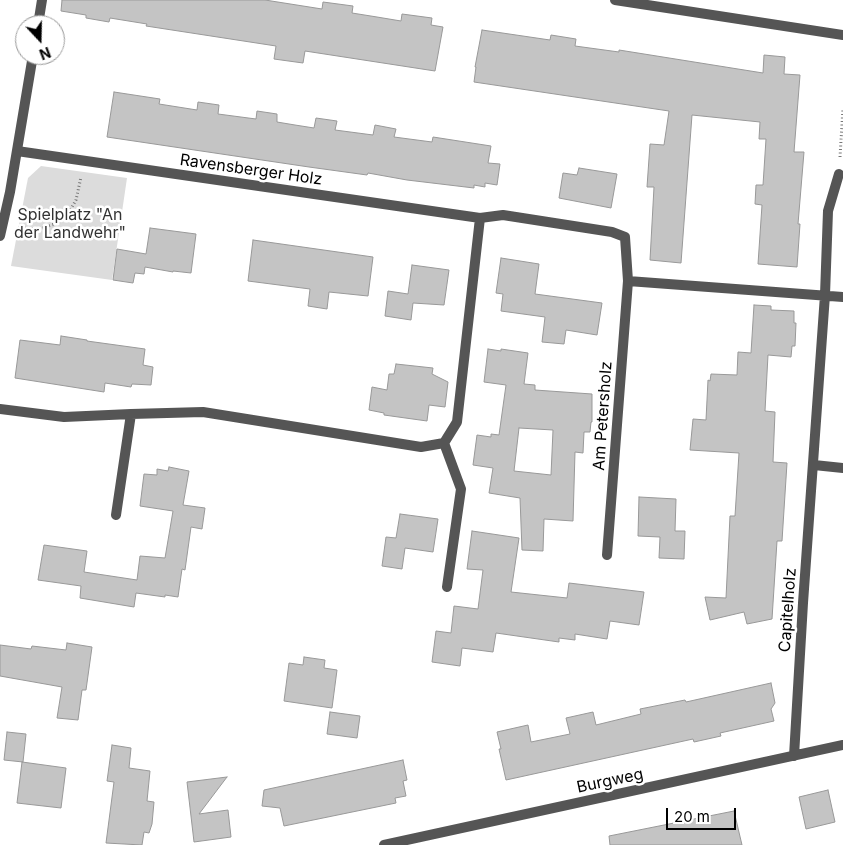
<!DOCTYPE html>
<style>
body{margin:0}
#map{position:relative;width:843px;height:845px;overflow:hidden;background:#fff;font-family:Inter,sans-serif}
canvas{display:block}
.north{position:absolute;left:15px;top:15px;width:50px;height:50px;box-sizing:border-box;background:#fff;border:1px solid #999;border-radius:50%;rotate:159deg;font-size:14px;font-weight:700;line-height:20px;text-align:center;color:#000}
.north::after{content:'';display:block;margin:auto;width:18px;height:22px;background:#000;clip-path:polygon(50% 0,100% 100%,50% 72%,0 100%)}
.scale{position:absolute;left:666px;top:808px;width:70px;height:22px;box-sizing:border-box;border:2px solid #000;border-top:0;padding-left:6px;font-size:15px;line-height:18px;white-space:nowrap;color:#000;-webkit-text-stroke:4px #fff;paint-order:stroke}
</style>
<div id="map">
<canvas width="843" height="845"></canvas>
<div class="north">N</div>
<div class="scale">20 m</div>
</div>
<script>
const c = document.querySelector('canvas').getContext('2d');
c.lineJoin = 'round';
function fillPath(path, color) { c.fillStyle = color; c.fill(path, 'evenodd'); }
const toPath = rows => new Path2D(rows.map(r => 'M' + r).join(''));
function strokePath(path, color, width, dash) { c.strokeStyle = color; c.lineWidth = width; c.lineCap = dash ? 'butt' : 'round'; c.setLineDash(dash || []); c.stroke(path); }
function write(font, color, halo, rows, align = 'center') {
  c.font = font + ' Inter,sans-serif'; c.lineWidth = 5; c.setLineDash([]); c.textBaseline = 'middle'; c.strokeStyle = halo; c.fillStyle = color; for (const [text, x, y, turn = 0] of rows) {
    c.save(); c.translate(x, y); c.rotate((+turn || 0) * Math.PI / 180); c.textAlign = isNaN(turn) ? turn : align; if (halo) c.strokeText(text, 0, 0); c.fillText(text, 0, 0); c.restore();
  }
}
const green = toPath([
 [41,166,127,178,112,280,11,266,28,178]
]);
const building = toPath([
 [62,0,265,0,322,9,323,2,353,6,352,13,377,17,401,21,402,14,432,18,431,25,443,27,435,71,305,51,303,63,274,59,276,46,146,26,147,24,110,18,109,22,86,18,86,15,61,11,62,0],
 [482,30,550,40,551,35,576,39,575,46,619,52,619,50,763,73,764,55,785,57,784,74,800,75,794,152,804,152,798,224,800,224,797,267,758,264,762,205,755,204,756,185,763,185,766,139,759,139,760,122,692,115,681,263,650,260,654,187,647,187,650,144,664,145,669,111,474,82,476,67,475,67,482,30],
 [114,92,160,99,159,104,197,110,198,102,219,105,218,114,256,119,257,111,277,114,277,122,295,125,314,128,316,118,337,121,335,130,373,135,375,125,396,129,394,137,432,142,433,137,491,146,488,163,500,164,497,185,485,183,485,187,474,185,474,188,407,180,368,173,367,175,309,167,107,137,114,92],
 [579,168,617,174,611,208,559,198,563,173,577,175,579,168],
 [150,228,196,234,191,273,173,271,173,272,145,267,144,274,135,273,133,283,113,280,117,249,146,254,150,228],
 [253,240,373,257,368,296,329,292,327,309,308,306,310,289,248,281,253,240],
 [501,258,539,264,535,294,602,303,597,335,566,330,564,344,542,342,545,317,501,311,503,294,496,293,501,258],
 [412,265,449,270,444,305,413,303,411,320,385,316,388,291,408,294,412,265],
 [754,305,771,306,771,310,794,311,794,323,796,323,795,346,792,346,791,357,768,355,765,411,775,412,773,462,787,463,782,541,777,541,772,619,747,624,744,612,710,620,705,597,726,598,730,516,735,516,739,453,690,450,693,419,706,420,708,380,710,381,711,374,737,375,738,352,751,353,754,305],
 [61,336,87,340,87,341,145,349,143,365,153,367,151,385,132,384,131,387,105,383,104,392,15,378,20,340,60,345,61,336],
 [488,349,501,351,501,349,528,353,524,384,535,385,535,390,592,394,592,422,591,422,590,432,584,432,583,453,575,452,573,521,544,519,543,551,522,550,520,498,489,493,493,468,473,465,477,435,491,437,491,434,499,435,506,385,484,382,488,349],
 [519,428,553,430,551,475,514,471,519,428],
 [396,364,433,368,432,374,448,382,445,407,429,405,427,421,384,415,384,413,369,410,372,387,387,390,389,374,394,374,396,364],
 [169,467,189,471,183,505,205,508,202,529,191,527,185,570,182,569,178,597,165,595,165,597,136,593,134,607,80,598,81,586,38,580,44,545,87,551,84,572,137,580,140,556,165,558,173,511,140,506,144,474,157,475,157,469,168,471,169,467],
 [639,497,676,499,675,531,685,531,684,559,659,558,660,537,638,536,639,497],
 [400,514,438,519,433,552,405,548,402,569,382,566,386,537,396,538,400,514],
 [472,531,519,538,511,592,567,598,569,583,644,592,639,625,610,621,607,639,575,634,575,640,559,638,559,642,496,633,493,652,462,648,460,666,432,662,436,631,451,633,454,606,478,609,483,570,467,569,472,531],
 [67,643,92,647,86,690,82,690,78,720,57,718,62,687,0,676,0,645,31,649,32,646,66,650,67,643],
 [304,657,325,660,324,668,337,670,332,708,284,701,289,663,303,665,304,657],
 [771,683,775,703,771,709,774,721,720,733,721,736,694,742,693,739,506,780,499,749,501,749,497,732,528,725,531,742,570,734,566,718,593,712,596,725,641,714,640,709,685,700,686,702,771,683],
 [330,712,360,716,357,738,327,734,330,712],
 [7,732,26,734,23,762,4,760,7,732],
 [112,745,131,748,129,768,150,771,147,801,154,802,152,824,149,833,144,832,142,845,106,843,114,782,107,781,112,745],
 [403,760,407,780,403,781,406,796,395,798,396,803,284,826,280,808,262,806,264,790,403,760],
 [22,762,66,768,61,808,17,803,22,762],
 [227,777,199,814,228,810,231,837,194,842,187,782,227,777],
 [828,790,835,822,806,829,799,797,828,790],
 [734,811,742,845,610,845,609,836,734,811]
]);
const path = toPath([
 [840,157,843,108],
 [18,228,39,229,58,223,68,214,76,200,81,177]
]);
const street = toPath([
 [615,0,843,35],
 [38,25,42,0],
 [17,151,480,218,503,215,612,232,625,237,628,281,607,555],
 [0,236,10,192,33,55],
 [628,281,843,297],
 [0,409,64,417,131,414,203,412,421,447,444,443,457,422,480,218],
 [444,443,461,489,447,587],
 [814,465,843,468],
 [116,515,131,414],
 [794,756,803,603,825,295,828,211,839,174],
 [384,845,843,745]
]);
const streetNames = [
 ["Ravensberger Holz",251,170,8],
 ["Am Petersholz",603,416,-86],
 ["Capitelholz",788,610,-86],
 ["Burgweg",610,781,-12]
];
const parkNames = [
 ["Spielplatz \"An",70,215],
 ["der Landwehr\"",70,233]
];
fillPath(green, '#dcdcdc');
fillPath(building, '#c4c4c4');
strokePath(building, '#999', 1);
strokePath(path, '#777', 3, [1, 2.5]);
strokePath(street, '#555', 10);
write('16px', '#000', '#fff', streetNames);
write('16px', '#333', '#fff', parkNames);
</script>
